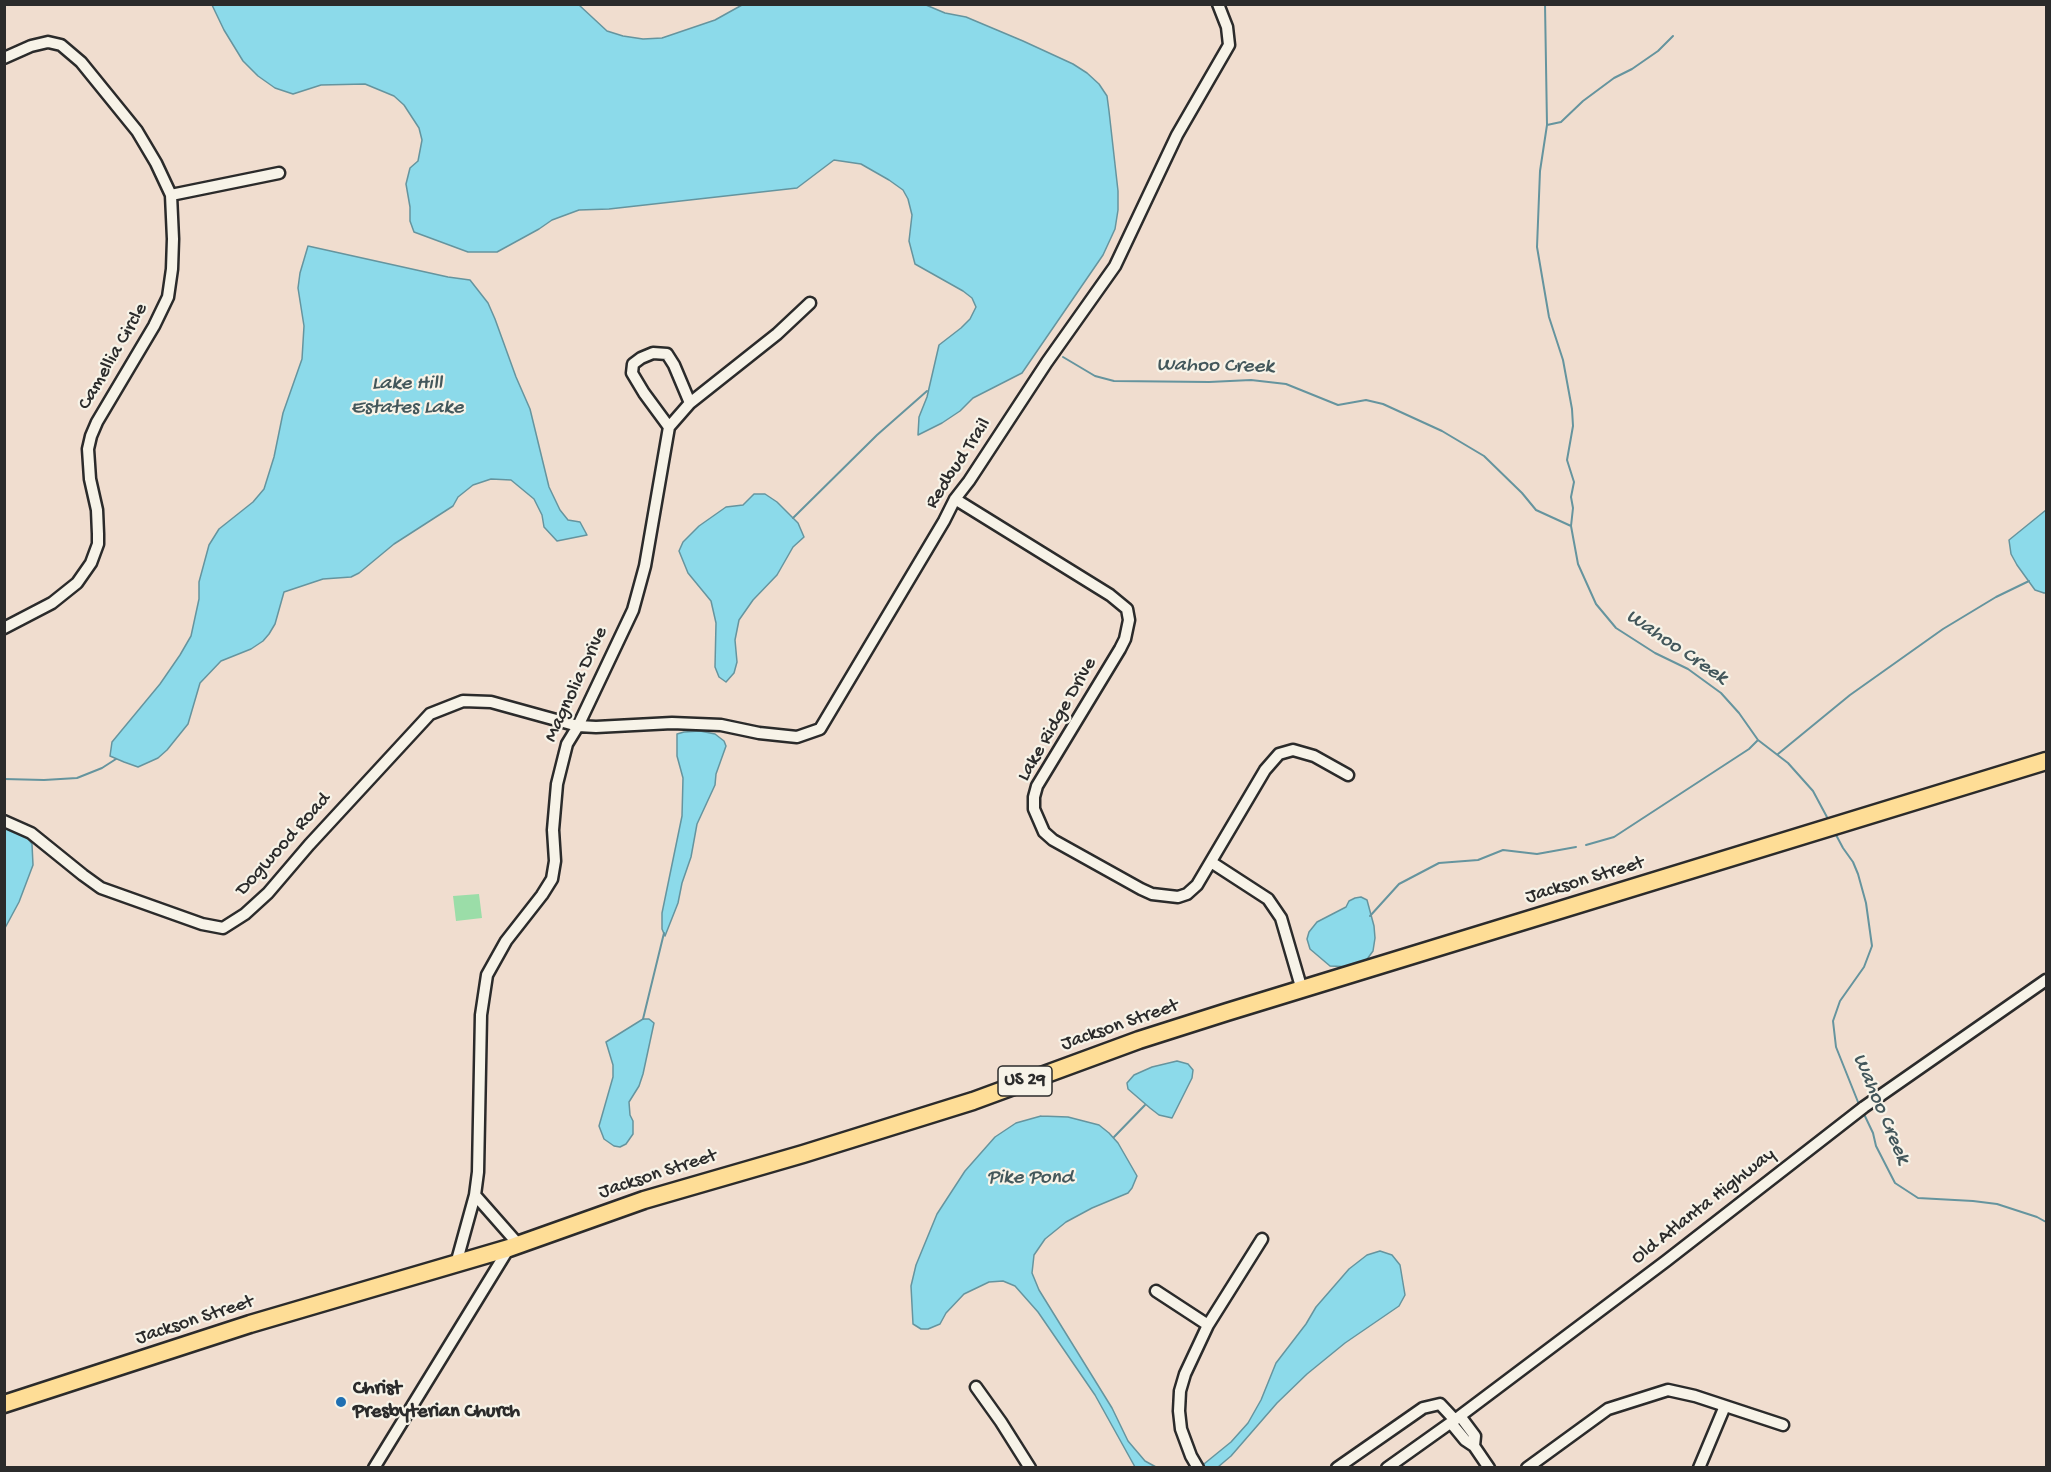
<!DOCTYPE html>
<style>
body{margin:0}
#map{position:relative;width:2051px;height:1472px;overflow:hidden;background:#f0ddcf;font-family:"Gochi Hand",sans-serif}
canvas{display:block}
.frame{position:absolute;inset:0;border:6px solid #2b2b2b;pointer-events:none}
</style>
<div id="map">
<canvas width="2051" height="1472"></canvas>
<div class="frame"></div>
</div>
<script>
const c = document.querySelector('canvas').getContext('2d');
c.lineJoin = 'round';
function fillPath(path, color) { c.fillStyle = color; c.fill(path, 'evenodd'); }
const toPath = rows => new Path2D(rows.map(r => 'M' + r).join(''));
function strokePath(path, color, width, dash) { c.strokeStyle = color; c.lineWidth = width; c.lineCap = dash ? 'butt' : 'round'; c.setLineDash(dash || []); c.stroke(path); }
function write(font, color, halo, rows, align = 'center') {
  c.font = font + ' "Gochi Hand",sans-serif'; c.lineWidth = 4.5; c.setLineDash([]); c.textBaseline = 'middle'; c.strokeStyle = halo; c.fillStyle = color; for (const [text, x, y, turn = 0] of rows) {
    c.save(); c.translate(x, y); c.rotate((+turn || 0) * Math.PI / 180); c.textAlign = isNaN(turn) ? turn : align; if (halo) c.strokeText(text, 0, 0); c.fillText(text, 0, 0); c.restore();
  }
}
const green = toPath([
 [479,894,482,918,456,921,453,896]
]);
const water = toPath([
 [212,5,579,5,607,31,623,36,643,39,662,38,715,20,742,5,926,5,945,13,966,17,1023,41,1073,64,1087,73,1099,84,1107,96,1109,111,1118,191,1118,210,1115,229,1103,255,1022,373,973,398,960,411,942,423,918,435,919,417,927,397,939,345,961,328,970,319,976,307,972,298,963,291,915,264,909,241,912,215,908,199,903,190,889,180,861,164,834,160,797,188,609,209,579,210,552,220,539,229,497,252,468,252,414,232,410,221,410,207,406,184,410,168,418,161,422,140,419,128,404,105,394,96,365,84,321,85,293,94,275,88,258,76,243,61,224,30,212,5],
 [308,246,448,277,470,280,488,303,495,319,516,377,530,409,549,487,560,510,568,520,580,522,587,535,557,541,544,527,542,515,534,499,511,480,491,479,473,485,458,497,453,506,394,544,359,573,351,577,323,579,284,592,275,624,269,634,263,641,251,649,221,661,200,683,188,724,167,750,158,758,138,767,124,762,110,756,112,742,160,684,180,655,191,636,199,599,199,582,209,545,219,529,253,502,264,489,274,457,283,413,302,359,304,326,298,288,300,273,308,246],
 [754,494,765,494,777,502,798,523,804,537,793,547,777,575,753,600,739,620,735,640,737,662,734,673,726,682,719,677,715,667,716,623,711,601,688,573,679,551,683,542,699,526,726,507,743,505,754,494],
 [2046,510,2046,593,2044,593,2035,590,2017,565,2011,554,2009,540,2046,510],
 [700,731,715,734,724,741,726,746,716,774,715,785,697,824,691,857,682,883,678,903,665,936,662,929,662,913,682,816,683,778,677,756,677,734,684,732,700,731],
 [5,825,27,837,32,844,33,865,19,902,5,928,5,825],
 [1361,897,1367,900,1374,926,1375,938,1373,951,1365,962,1353,967,1330,966,1310,949,1307,939,1309,932,1317,922,1346,907,1349,901,1355,898,1361,897],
 [643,1019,649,1019,654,1023,643,1074,639,1086,629,1102,630,1115,633,1121,633,1134,626,1144,620,1147,614,1146,604,1139,599,1126,613,1077,613,1065,606,1042,643,1019],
 [1177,1061,1188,1064,1193,1070,1192,1078,1172,1118,1159,1115,1150,1108,1128,1089,1127,1083,1134,1075,1152,1067,1177,1061],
 [1041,1116,1068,1117,1099,1125,1109,1133,1118,1143,1137,1176,1132,1188,1128,1193,1092,1208,1066,1222,1045,1239,1034,1255,1032,1273,1039,1290,1112,1408,1128,1441,1145,1461,1156,1467,1135,1467,1095,1395,1038,1312,1015,1286,1003,1281,989,1282,964,1294,946,1313,940,1324,928,1329,921,1329,913,1324,911,1286,916,1265,937,1214,965,1171,995,1137,1016,1123,1041,1116],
 [1380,1251,1392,1255,1400,1265,1405,1295,1399,1306,1345,1343,1307,1374,1277,1403,1231,1456,1218,1467,1199,1468,1231,1442,1248,1423,1261,1400,1276,1363,1306,1324,1316,1307,1349,1269,1367,1255,1380,1251]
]);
const stream = toPath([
 [1545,4,1547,125,1540,171,1537,247,1549,317,1563,360,1572,409,1573,426,1567,460,1574,482,1571,497,1573,508,1571,526,1578,564,1596,604,1616,628,1655,653,1688,669,1721,693,1739,713,1758,740,1788,763,1813,791,1828,819],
 [1547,125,1561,122,1583,101,1614,78,1632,69,1658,51,1673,36],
 [1063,357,1095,376,1114,381,1209,382,1251,380,1286,384,1338,405,1366,400,1383,404,1442,431,1484,456,1522,493,1536,510,1571,526],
 [793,518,877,435,927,391],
 [1778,754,1850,695,1943,629,1996,597,2029,581],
 [4,779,44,780,77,778,102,768,116,759],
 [1835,833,1843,848,1853,862,1858,874,1866,903,1872,946,1864,967,1840,1001,1833,1021,1836,1047,1860,1107],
 [1586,845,1614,837,1749,749,1758,740],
 [1370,916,1399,884,1439,863,1478,860,1503,850,1537,854,1576,847],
 [643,1019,664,933],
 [1863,1112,1873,1133,1876,1146,1895,1183,1918,1198,1973,1201,1997,1204,2037,1217,2046,1222],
 [1114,1137,1145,1105]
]);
const street = toPath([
 [4,58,31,46,48,42,61,45,81,62,137,131,156,163,171,195,173,239,172,269,168,297,154,326,97,422,91,436,88,449,90,479,97,510,98,534,98,544,91,563,77,583,52,603,4,628],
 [171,195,279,173],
 [669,427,644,393,632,373,633,364,641,358,653,353,667,354,674,365,690,403],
 [955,499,1110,595,1127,609,1129,620,1125,639,1120,649,1037,786,1034,797,1034,809,1044,832,1053,840,1141,889,1152,894,1178,897,1187,894,1197,885,1265,770,1279,754,1293,750,1314,756,1348,775],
 [4,821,31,833,83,875,101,888,202,924,223,928,245,914,268,893,309,845,430,714,463,701,491,702,578,726,596,727,672,723,721,725,759,733,797,737,820,729,944,521,955,499,969,481,1047,362,1115,266,1177,135,1229,45,1227,27,1218,4],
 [1211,862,1268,899,1281,918,1302,990],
 [475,1195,519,1245],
 [456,1264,475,1195,478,1172,481,1015,487,975,506,941,542,895,552,879,555,861,553,830,557,784,567,744,578,726,633,610,645,566,669,427,690,403,777,334,810,303],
 [1156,1291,1208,1325],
 [976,1387,1001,1422,1030,1468],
 [1460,1416,1475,1436,1474,1446],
 [1451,1423,1465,1440,1474,1446,1489,1468],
 [374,1468,509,1248],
 [1198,1468,1191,1456,1181,1429,1179,1411,1180,1391,1185,1374,1208,1325,1262,1239],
 [1337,1468,1423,1408,1440,1404,1455,1420],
 [1387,1468,1460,1416,1666,1261,1864,1107,2046,980],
 [1527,1468,1608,1409,1668,1390,1695,1396,1783,1425],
 [1699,1468,1725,1406]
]);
const primary = toPath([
 [4,1404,250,1324,509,1248,644,1200,803,1154,973,1101,1139,1040,1227,1012,2046,761]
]);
const markers = [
 [341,1402,6,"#1f6fb2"]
];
const shields = [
 [1025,1081,54]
];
const shieldNames = [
 ["US 29",1025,1081]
];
const streetNames = [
 ["Camellia Circle",114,357,-60],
 ["Redbud Trail",959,464,-57],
 ["Magnolia Drive",577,685,-65],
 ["Lake Ridge Drive",1058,720,-60],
 ["Dogwood Road",284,845,-48],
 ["Jackson Street",1585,881,-17],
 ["Jackson Street",1120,1026,-19],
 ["Jackson Street",658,1175,-18],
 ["Old Atlanta Highway",1704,1207,-38],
 ["Jackson Street",195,1321,-18]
];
const poiNames = [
 ["Christ",353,1390],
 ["Presbyterian Church",353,1413]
];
const waterNames = [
 ["Wahoo Creek",1215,367,1],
 ["Lake Hill",407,385],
 ["Estates Lake",407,409],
 ["Wahoo Creek",1676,648,34],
 ["Wahoo Creek",1880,1109,67],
 ["Pike Pond",1030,1179]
];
fillPath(green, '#9bdda8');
fillPath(water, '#8cdaea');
strokePath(water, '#65949e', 1.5);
strokePath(stream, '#65949e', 2);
strokePath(street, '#2b2b2b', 15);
strokePath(primary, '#2b2b2b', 21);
strokePath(street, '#f7f3e8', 10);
strokePath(primary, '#fedd96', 16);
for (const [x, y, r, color] of markers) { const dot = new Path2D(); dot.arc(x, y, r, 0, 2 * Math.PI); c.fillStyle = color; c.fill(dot); strokePath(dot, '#f7f3e8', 2); }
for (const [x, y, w] of shields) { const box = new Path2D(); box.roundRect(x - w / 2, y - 15, w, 30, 4.5); c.fillStyle = '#f7f3e8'; c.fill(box); strokePath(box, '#2b2b2b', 1.5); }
write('bold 18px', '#2b2b2b', null, shieldNames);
write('20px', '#2b2b2b', '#f7f3e8', streetNames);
write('bold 20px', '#2b2b2b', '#f7f3e8', poiNames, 'left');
write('italic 21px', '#43575b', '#f7f3e8', waterNames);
</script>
